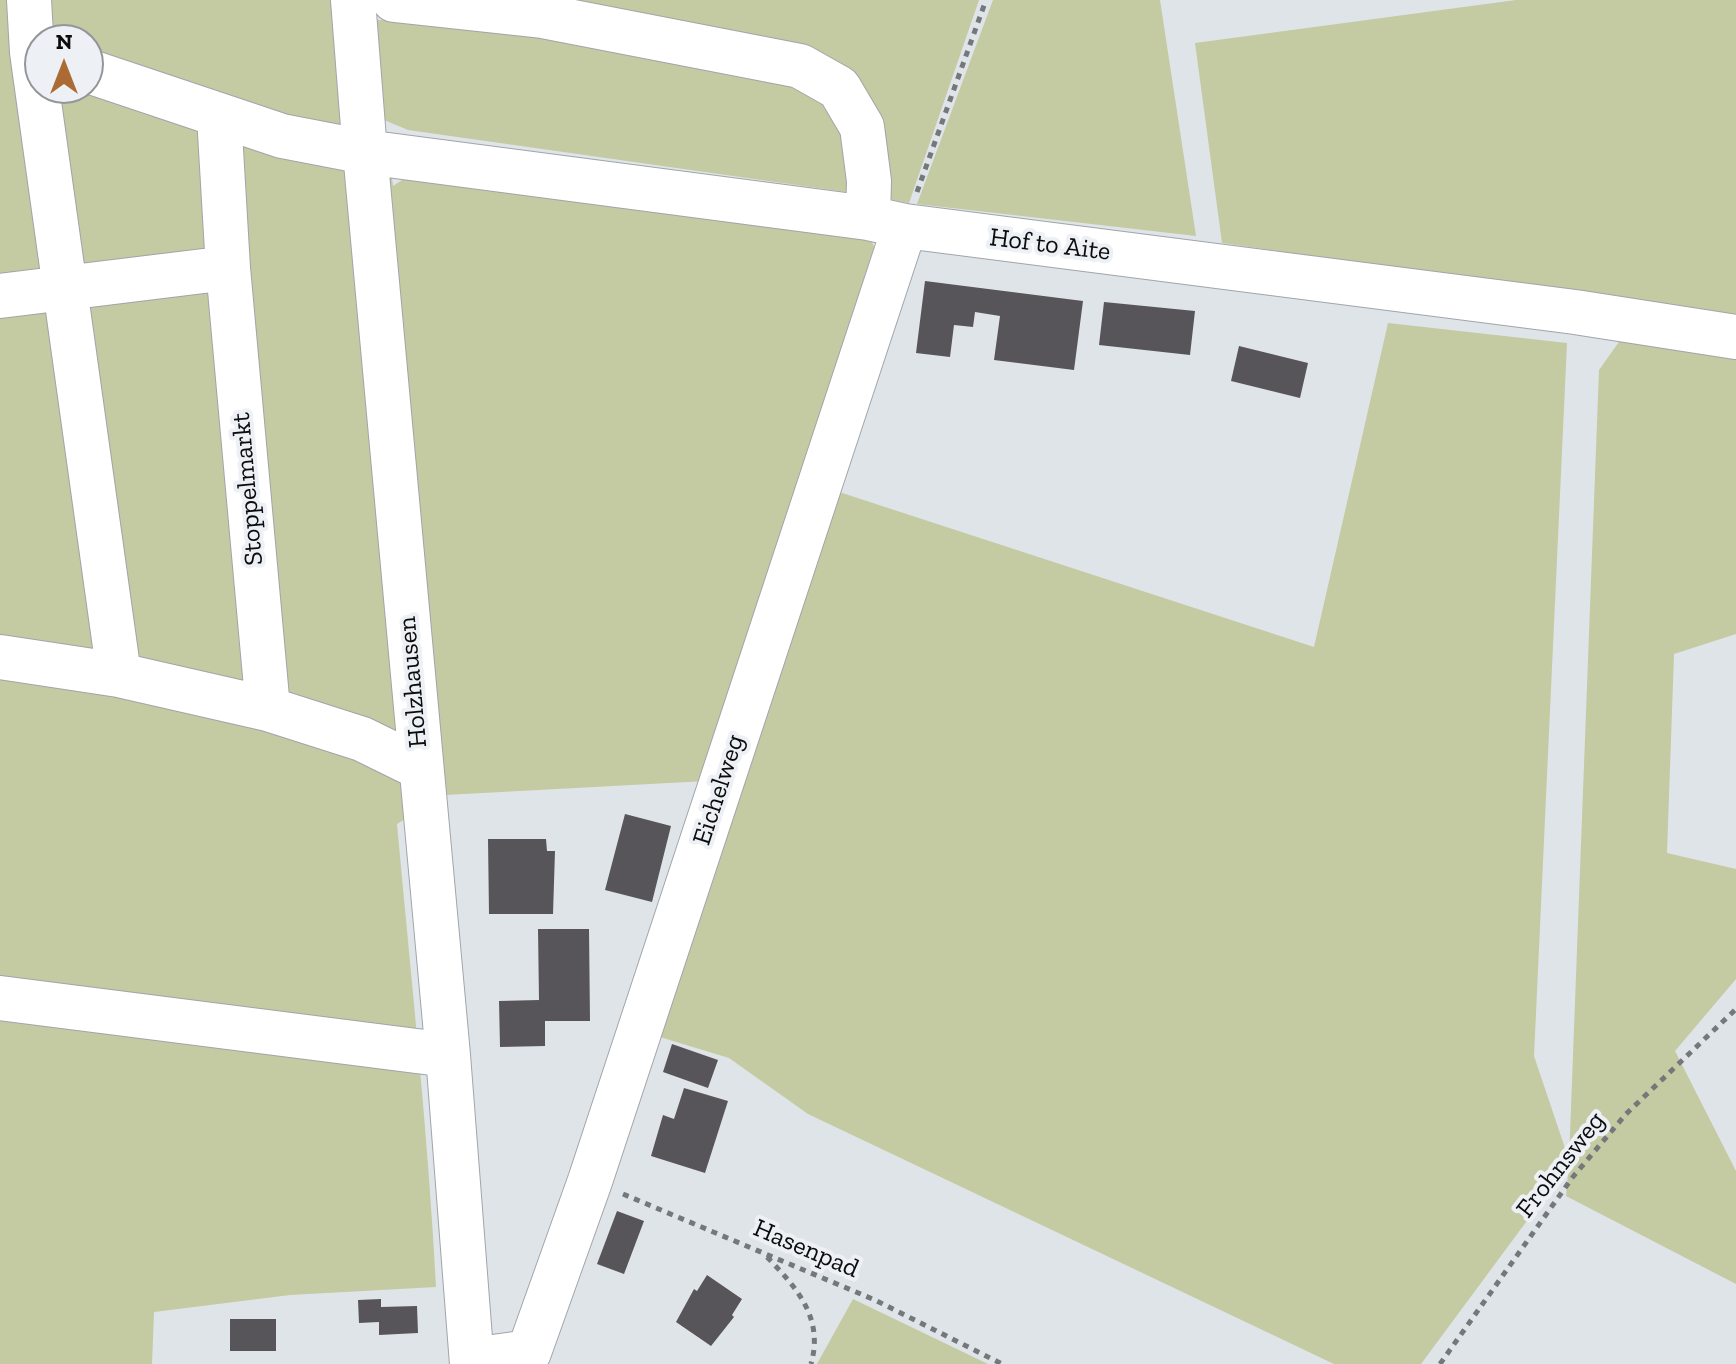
<!DOCTYPE html>
<style>
body{margin:0}
#map{position:relative;width:1736px;height:1364px;overflow:hidden;background:#dfe4e9;font-family:"Zilla Slab",serif}
canvas{display:block}
.north{position:absolute;left:24px;top:24px;width:80px;height:80px;box-sizing:border-box;background:#edf1f6;border:2px solid #929599;border-radius:50%;rotate:0deg;font-size:22px;font-weight:700;line-height:32px;text-align:center;color:#0a0c0d}
.north::after{content:'';display:block;margin:auto;width:28px;height:36px;background:#ac6a35;clip-path:polygon(50% 0,100% 100%,50% 72%,0 100%)}
</style>
<div id="map">
<canvas width="1736" height="1364"></canvas>
<div class="north">N</div>
</div>
<script>
const ctx = document.querySelector('canvas').getContext('2d');
ctx.lineJoin = 'round';
function paint(path, color) { ctx.fillStyle = color; ctx.fill(path, 'evenodd'); }
function strokePath(path, color, width, dash) { ctx.strokeStyle = color; ctx.lineWidth = width; ctx.lineCap = dash ? 'butt' : 'round'; ctx.setLineDash(dash || []); ctx.stroke(path); }
function drawText(font, color, halo, rows, align = 'center') {
  ctx.font = font + ' "Zilla Slab",serif'; ctx.lineWidth = 8; ctx.setLineDash([]); ctx.textBaseline = 'middle'; ctx.strokeStyle = halo; ctx.fillStyle = color; for (const [text, x, y, turn = 0] of rows) {
    ctx.save(); ctx.translate(x, y); ctx.rotate((+turn || 0) * Math.PI / 180); ctx.textAlign = isNaN(turn) ? turn : align; if (halo) ctx.strokeText(text, 0, 0); ctx.fillText(text, 0, 0); ctx.restore();
  }
}
paint(new Path2D(`
 M 0,0 L 371,0 L 373,20 L 434,21 L 591,41 L 766,75 L 818,93 L 857,162 L 846,192 L 408,130 L 384,120 L 393,186 L 405,178 L 871,239 L 877,255 L 706,781 L 445,795 L 397,824 C 411,978 428,1132 436,1287 L 290,1295 L 154,1312 L 152,1364 L 0,1364 ZM 40,40 L 88,40 L 88,88 L 40,88 Z
 M 518,0 L 979,0 L 909,203 L 888,199 L 854,86 Z
 M 993,0 L 1160,0 L 1196,236 L 917,204 Z
 M 1516,0 L 1736,0 L 1736,317 L 1222,243 L 1195,43 Z
 M 1388,323 L 1567,343 L 1534,1056 L 1569,1160 L 1599,370 L 1626,332 L 1736,352 L 1736,634 L 1674,654 L 1667,853 L 1736,869 L 1736,979 L 1675,1051 L 1736,1171 L 1736,1284 L 1566,1196 L 1569,1164 L 1421,1364 L 1334,1364 L 808,1114 L 729,1058 L 650,1034 L 833,490 L 1314,647 Z
 M 853,1299 L 988,1364 L 817,1364 Z`), '#c4caa2');
paint(new Path2D(`
 M 925,281 L 1083,301 L 1074,370 L 994,360 L 1000,316 L 975,312 L 973,327 L 954,325 L 950,357 L 916,353 Z
 M 1104,302 L 1195,311 L 1190,355 L 1099,345 Z
 M 1239,346 L 1308,363 L 1300,398 L 1231,381 Z
 M 625,814 L 671,826 L 652,902 L 605,890 Z
 M 488,839 L 546,839 L 547,851 L 555,851 L 553,914 L 489,914 Z
 M 538,929 L 589,929 L 590,1021 L 545,1021 L 545,1046 L 500,1047 L 499,1001 L 539,1000 Z
 M 672,1044 L 718,1060 L 708,1088 L 663,1072 Z
 M 684,1088 L 728,1101 L 705,1173 L 651,1156 L 663,1115 L 674,1119 Z
 M 617,1211 L 644,1221 L 624,1274 L 597,1264 Z
 M 707,1275 L 742,1299 L 732,1315 L 734,1317 L 711,1346 L 676,1322 L 694,1289 L 697,1291 Z
 M 381,1299 L 381,1307 L 417,1306 L 418,1333 L 379,1335 L 379,1322 L 359,1323 L 358,1300 Z
 M 230,1319 L 276,1319 L 276,1351 L 230,1351 Z`), '#57555a');
const minor = new Path2D(`
 M 29,0 L 32,52 L 119,675
 M 353,0 L 365,152 L 448,1055 L 472,1364
 M 394,0 L 542,16 L 800,66 L 839,88 L 862,127 L 869,181 L 868,218
 M 88,71 L 282,136 L 365,152 L 868,218 L 905,226 L 1575,312 L 1736,337
 M 219,116 L 228,268 L 268,709
 M 0,296 L 228,268
 M 0,657 L 119,675 L 268,709 L 362,739 L 421,768
 M 0,998 L 448,1055
 M 472,1360 L 529,1352 L 590,1181 L 905,226`);
strokePath(minor, '#a1a5aa', 46);
strokePath(new Path2D(`
 M 917,192 L 986,0
 M 623,1194 L 875,1300 L 1002,1364
 M 767,1257 C 797,1288 824,1318 811,1364
 M 1440,1364 L 1572,1178 L 1626,1114 L 1736,1009`), '#74787b', 5, [6, 6]);
strokePath(minor, '#fff', 44);
drawText('26px', '#0a0c0d', '#edf1f6', [
 ["Hof to Aite",1050,245,7],
 ["Stoppelmarkt",248,489,-95],
 ["Holzhausen",413,682,-95],
 ["Eichelweg",719,790,-72],
 ["Frohnsweg",1561,1165,-52],
 ["Hasenpad",806,1249,23]
]);
</script>
